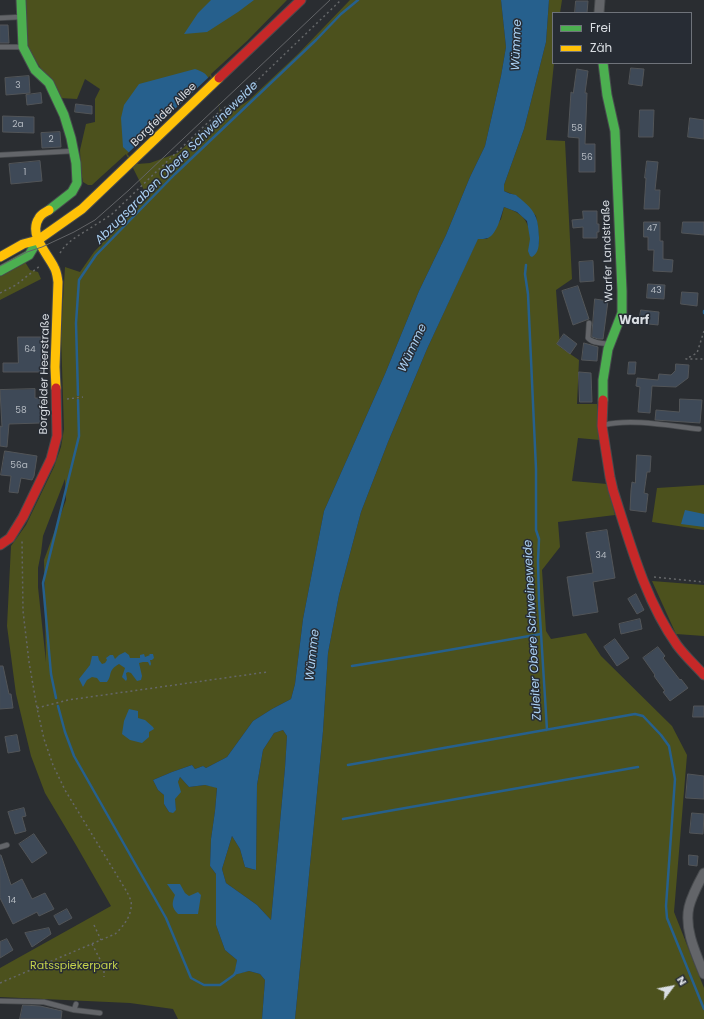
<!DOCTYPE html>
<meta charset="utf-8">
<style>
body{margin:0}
#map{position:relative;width:704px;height:1019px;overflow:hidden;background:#2a2d31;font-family:Poppins,sans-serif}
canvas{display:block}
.legend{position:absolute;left:552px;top:12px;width:140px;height:52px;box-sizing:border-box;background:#272c34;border:1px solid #6f737a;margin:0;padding:5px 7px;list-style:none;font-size:12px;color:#dadee3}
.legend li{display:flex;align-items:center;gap:8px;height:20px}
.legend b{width:20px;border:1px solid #6f737a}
.north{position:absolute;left:652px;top:967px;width:40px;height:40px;-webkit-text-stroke:3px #272c34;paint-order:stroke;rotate:58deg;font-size:11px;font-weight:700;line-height:16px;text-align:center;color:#dadee3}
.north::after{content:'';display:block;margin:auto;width:14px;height:18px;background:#dadee3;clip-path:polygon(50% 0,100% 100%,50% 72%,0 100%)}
</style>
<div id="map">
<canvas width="704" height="1019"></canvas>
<ul class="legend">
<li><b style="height:5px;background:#4caf50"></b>Frei</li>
<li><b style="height:5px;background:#ffc107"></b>Zäh</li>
</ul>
<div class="north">N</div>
</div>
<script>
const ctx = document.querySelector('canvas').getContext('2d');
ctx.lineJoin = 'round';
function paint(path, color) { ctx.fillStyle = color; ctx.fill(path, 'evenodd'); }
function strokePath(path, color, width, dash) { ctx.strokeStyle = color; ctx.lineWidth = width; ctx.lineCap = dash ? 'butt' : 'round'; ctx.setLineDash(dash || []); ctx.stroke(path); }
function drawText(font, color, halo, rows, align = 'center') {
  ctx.font = font + ' Poppins,sans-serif'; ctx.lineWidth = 3; ctx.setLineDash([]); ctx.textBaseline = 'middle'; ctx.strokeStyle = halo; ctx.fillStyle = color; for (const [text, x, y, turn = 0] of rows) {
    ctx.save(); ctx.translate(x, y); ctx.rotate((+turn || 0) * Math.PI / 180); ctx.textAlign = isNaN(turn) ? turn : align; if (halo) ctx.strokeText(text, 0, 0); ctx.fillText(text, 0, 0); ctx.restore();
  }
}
paint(new Path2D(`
 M 25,0 L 287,0 L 247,41 L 211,74 L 222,118 L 249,100 L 298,54 L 350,0 L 501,0 L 506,47 L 501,76 L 485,146 L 470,177 L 446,235 L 419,291 L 385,374 L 324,511 L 303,619 L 295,684 L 291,699 L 272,709 L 253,721 L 227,757 L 206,768 L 203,766 L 195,769 L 192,765 L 172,772 L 153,780 L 158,790 L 164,795 L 164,804 L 169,812 L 176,810 C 174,798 175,788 180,777 L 189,787 L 205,785 L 217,787 L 215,811 L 211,839 L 210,866 L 216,874 L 216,925 L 225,950 L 237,960 L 235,974 L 249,971 L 260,974 L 265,980 L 262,1019 L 178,1019 L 173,1009 L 130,1003 L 0,997 L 0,968 L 111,906 L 76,845 L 45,793 L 31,756 L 16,694 L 7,626 L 11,546 L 26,525 L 54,467 L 61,447 L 64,429 L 61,335 L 65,267 L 80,272 L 94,252 L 147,196 L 126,154 L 92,185 L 88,185 L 83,182 L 81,172 L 80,150 L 86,124 L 95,122 L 95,99 L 100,89 L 85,79 L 77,99 L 59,98 L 28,48 ZM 65,479 L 66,500 L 44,560 L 46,662 L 38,587 L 38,568 L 41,553 L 43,536 Z
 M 549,0 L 562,0 L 560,13 L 553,13 L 553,63 L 554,63 L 546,140 L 565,141 L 572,279 L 556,290 L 560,347 L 579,360 L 577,404 L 597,404 L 600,440 L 578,438 L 572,481 L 607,484 L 615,515 L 558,522 L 560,547 L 542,570 L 546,631 L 551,639 L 586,633 L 601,656 L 672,726 L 687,755 L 674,912 L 704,988 L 704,1019 L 295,1019 L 323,731 L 328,653 L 339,595 L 361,512 L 388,442 L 427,349 L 478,238 L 487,239 L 501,219 L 504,207 C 508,209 513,210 516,212 C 529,219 531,233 530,246 L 539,244 L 538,229 L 536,216 L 517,196 L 504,191 L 504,185 L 524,129 L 546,42 Z
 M 25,262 L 30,270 L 38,272 L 41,279 L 0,300 L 0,275 Z
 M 704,485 L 704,530 L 652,522 L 657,488 Z
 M 652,581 L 704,585 L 704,636 L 676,634 Z
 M 283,730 L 287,736 L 285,768 L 271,920 L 257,905 L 226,883 L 222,869 L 232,836 L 240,849 L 245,867 L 256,870 L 257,785 L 263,750 L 274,733 Z`), '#4c511d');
paint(new Path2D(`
 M 211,0 L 254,0 L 238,12 L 207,32 L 184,34 L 198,13 Z
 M 501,0 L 549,0 L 546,42 L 524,129 L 504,185 L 504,191 C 507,193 512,194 516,195 C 518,197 521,199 523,201 C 537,213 538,220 539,237 C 539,245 539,253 532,257 L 530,256 L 528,251 L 530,239 L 527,221 L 517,212 L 504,207 C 501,216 497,234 488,238 C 485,239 481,239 478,239 L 427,349 L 388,442 L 361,512 L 339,595 L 328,653 L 323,731 L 295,1019 L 262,1019 L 265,980 L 260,974 L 249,971 L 234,975 L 237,960 L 225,950 L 216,925 L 216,874 L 210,866 L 211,839 L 215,811 L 217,788 L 205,785 L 189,787 L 180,777 L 178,782 L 181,792 L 175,799 L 176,810 L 173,813 L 169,812 L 164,804 L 164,795 L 158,790 L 153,780 L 172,772 L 192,765 L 195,769 L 203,766 L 206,768 L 227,757 L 253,721 L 272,709 L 291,699 L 295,684 L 303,619 L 324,511 L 385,374 L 419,291 L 446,235 L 470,177 L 485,146 L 501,76 L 506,47 ZM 283,730 L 287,736 L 285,768 L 271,920 L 257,905 L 226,883 L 222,869 L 232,836 L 240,849 L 245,867 L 256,870 L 257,785 L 263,750 L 274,733 Z
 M 195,69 C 198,70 201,71 204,73 C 214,80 217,106 218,117 L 177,151 L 139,162 L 123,147 L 121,118 L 124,105 L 139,84 Z
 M 685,510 L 704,514 L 704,527 L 681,524 Z
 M 125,652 L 129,655 L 130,658 L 140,658 L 140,655 L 144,654 L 145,657 L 150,655 L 149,654 L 153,654 L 154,658 L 152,660 L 150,660 L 151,664 L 150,666 L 148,662 L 143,662 L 139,663 L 142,676 L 141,680 L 137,681 L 131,673 L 128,672 L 126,673 L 127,679 L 126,681 L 122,677 L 125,668 L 119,664 C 107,671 113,674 107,682 L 100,682 L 97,678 L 92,677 L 87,680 L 83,687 L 79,679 L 90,665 L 92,656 L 98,656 L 99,660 L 102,664 L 105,663 L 107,660 L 106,658 L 110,655 L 113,655 L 115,659 L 119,655 Z
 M 129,709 L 138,711 L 138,718 L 145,720 L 153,727 L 154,729 L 149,732 L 149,737 L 142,743 L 130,740 L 122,734 L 124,721 Z
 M 167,884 L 180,884 L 185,893 L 189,896 L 198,892 L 201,895 L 198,914 L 178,914 C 171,907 172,903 175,895 Z`), '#26608d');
paint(new Path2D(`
 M 210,76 L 217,94 L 220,114 L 178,153 L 150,163 L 137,164 L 127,154 Z`), '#2a2d31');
strokePath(new Path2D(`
 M 526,265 L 525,274 L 528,294 L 536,469 L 536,530 L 539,539 L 538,561 L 539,601 L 547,730
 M 704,313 L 704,311
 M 78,395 L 76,323 L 79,280 L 96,255 L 175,174 L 316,40 L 341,14 L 358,0
 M 352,666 L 426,654 L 541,634
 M 56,698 L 51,674 L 43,583 L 79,436 L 78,400
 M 58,706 L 65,732 L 74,756 L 166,918 L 191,978 L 204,985 L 220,985 L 234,975 L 236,972
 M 348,765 L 635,714 L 643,716 L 661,735 L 669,746 L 675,779 L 666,906 L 667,918 L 704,1009
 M 343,819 L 638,767`), '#26608d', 2.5);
const building = new Path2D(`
 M 576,1 L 588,1 L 587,13 L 575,13 Z
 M 0,25 L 8,25 L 9,43 L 0,43 Z
 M 631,68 L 644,69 L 642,86 L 629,84 Z
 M 577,69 L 588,71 L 585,93 L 587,93 L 585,144 L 595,144 L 595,172 L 579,172 L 579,138 L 568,137 L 571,92 L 573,93 Z
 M 29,76 L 30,93 L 6,95 L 5,78 Z
 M 41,93 L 42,103 L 27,105 L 26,95 Z
 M 76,104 L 92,106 L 92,114 L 75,112 Z
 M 640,110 L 654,110 L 653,137 L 639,137 Z
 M 3,116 L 34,117 L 34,133 L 3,132 Z
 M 690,118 L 704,120 L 704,139 L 688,137 Z
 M 60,132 L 61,147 L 42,148 L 41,133 Z
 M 40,161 L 42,181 L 11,184 L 9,164 Z
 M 647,161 L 658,162 L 655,190 L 660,190 L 659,209 L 644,209 L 646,178 L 645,178 Z
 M 583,211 L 597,211 L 597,224 L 599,224 L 599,232 L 597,232 L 597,238 L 583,238 L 583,227 L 573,228 L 572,220 L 583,219 Z
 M 644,222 L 660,222 L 660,241 L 663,241 L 663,259 L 673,260 L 672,272 L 653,271 L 654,250 L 648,250 L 648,237 L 644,237 Z
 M 683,222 L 704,222 L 704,235 L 682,233 Z
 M 593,261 L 594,281 L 580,282 L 579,262 Z
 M 648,284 L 665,285 L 664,299 L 647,298 Z
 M 578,286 L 589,319 L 573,325 L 562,291 Z
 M 682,292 L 698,293 L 697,306 L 681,304 Z
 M 595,299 L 608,301 L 603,339 L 598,339 L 592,337 Z
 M 641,310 L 659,312 L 658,325 L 639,323 Z
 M 564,334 L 577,344 L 570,354 L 557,344 Z
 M 18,337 L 41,337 L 42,372 L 3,372 L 3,363 L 18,363 Z
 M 584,343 L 598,347 L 597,361 L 582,360 Z
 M 629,362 L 636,362 L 635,374 L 628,374 Z
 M 676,364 L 689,365 L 688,378 L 676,387 L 652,386 L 650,413 L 638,412 L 640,387 L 636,386 L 637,378 L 658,380 L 659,374 L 671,375 L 675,371 Z
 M 579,372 L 591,373 L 592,402 L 580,402 Z
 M 35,389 L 35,398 L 40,398 L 41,423 L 9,424 L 7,447 L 0,446 L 0,426 L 2,427 L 0,390 Z
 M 680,399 L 702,400 L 700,423 L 655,420 L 656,410 L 679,412 Z
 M 5,451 L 37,456 L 34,476 L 32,480 L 21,478 L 18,493 L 9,492 L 11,476 L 1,475 Z
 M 637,455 L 651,456 L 650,472 L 647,472 L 644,493 L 648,494 L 646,512 L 630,510 L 631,490 L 632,482 L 635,483 Z
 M 607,530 L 615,578 L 593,582 L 598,612 L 573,616 L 567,577 L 593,573 L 586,533 Z
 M 636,594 L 644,610 L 637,614 L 628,599 Z
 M 640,619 L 642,629 L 621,634 L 619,624 Z
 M 615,639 L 629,658 L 617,666 L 604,647 Z
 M 658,647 L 665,656 L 663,658 L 680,680 L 681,679 L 688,688 L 670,701 L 663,692 L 665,691 L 654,676 L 655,675 L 643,658 Z
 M 0,666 L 3,666 L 9,694 L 11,694 L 13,708 L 0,709 Z
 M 694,706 L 704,706 L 704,717 L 693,717 Z
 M 17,735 L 20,751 L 8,753 L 5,737 Z
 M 688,774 L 704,776 L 704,799 L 686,798 Z
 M 24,808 L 26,816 L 22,817 L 26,831 L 15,834 L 8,812 Z
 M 692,813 L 704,814 L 703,834 L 690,833 Z
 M 34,834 L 47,853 L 32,863 L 19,844 Z
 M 0,855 L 1,855 L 11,885 L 22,879 L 32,899 L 45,893 L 54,909 L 39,916 L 37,912 L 13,924 L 0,898 Z
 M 689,855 L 698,856 L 697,866 L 689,865 Z
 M 67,909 L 72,918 L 59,925 L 54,916 Z
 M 49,928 L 51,934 L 32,947 L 25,933 Z
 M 7,939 L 13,950 L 0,958 L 0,942 Z
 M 23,1005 L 40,1006 L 62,1011 L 61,1019 L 20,1019 Z`);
paint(building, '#3e4957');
strokePath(building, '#525558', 1);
const lane = new Path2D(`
 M 0,18 L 20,17
 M 0,47 L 22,47
 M 0,155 L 73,151
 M 589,323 L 588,338 C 592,343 601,343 608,344
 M 604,425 C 631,418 671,426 699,429
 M 0,847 L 7,845
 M 0,1001 L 44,1002 L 74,1010 L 100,1013
 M 74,1010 L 76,1004`);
const street = new Path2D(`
 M 599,13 L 600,0
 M 704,873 C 698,884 692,895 689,907 C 684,929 696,954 704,974`);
const fast = new Path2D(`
 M 21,0 L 23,47 L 35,70 L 49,83 L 64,115 L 71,138 L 76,163 L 77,183 L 72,192 L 49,210
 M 0,271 L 29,255 L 38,240
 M 603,400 L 603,380 L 608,349 L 622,313 L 622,291 L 615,131 L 607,95 L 603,63`);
const slow = new Path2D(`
 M 49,210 C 46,212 41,214 39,218 C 28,234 47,253 54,267 C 57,272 57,276 58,282 L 55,367 L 56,388
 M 0,257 L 23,244 L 38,240 L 82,209 L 219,78`);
const jam = new Path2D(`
 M 219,78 L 301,0
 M 603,400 L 602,426 L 610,477 L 613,490 C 630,543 645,600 677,645 C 685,656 695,665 704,675
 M 0,545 L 10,538 L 23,517 L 51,459 L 57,436 L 56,388`);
strokePath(lane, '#474a4d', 6);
strokePath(street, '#474a4d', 11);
strokePath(fast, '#474a4d', 11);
strokePath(slow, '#474a4d', 11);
strokePath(jam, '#474a4d', 11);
strokePath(new Path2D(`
 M 60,253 L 65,246 L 73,239 L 111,215 L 221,110 L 239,98 L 341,0
 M 0,293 L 16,285 L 41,265
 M 704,331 L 697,353 L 686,359 L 704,359 L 704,360
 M 67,399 L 83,397
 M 654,577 L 704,582
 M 37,708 L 68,700 L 267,672
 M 94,925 L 101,940
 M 92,944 L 104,967 L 104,977
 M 0,983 L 115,934 C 124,926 133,914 131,901 C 130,898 128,894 127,892 L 65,790 L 53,765 L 44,739 L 37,708 L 29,662 L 23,611 L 22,539`), '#656769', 1.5, [2, 3]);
strokePath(lane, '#636569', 4.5);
strokePath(street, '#636569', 9);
strokePath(fast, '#4caf50', 9);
strokePath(slow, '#ffc107', 9);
strokePath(jam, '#c62828', 9);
strokePath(new Path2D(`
 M 0,266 L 27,252 L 42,247 L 74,232 L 95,220 L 129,190 L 330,0`), '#636568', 1);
drawText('9px', '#b3b9c0', null, [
 ["3",18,86],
 ["2a",18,125],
 ["58",577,129],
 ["2",51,140],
 ["56",587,158],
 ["1",25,173],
 ["47",652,229],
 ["43",656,291],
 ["64",30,350],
 ["58",21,411],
 ["56a",19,466],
 ["34",601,556],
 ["14",12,901]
]);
drawText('11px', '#dadee3', '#272c34', [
 ["Borgfelder Allee",164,115,-44],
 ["Warfer Landstraße",608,251,-92],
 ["Borgfelder Heerstraße",45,374,-89]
]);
drawText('11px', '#c4d24b', '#272c34', [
 ["Ratsspiekerpark",74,966]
]);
drawText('italic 12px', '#aad0f2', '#272c34', [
 ["Wümme",517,45,-88],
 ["Abzugsgraben Obere Schweineweide",177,163,-45],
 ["Wümme",413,348,-65],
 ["Zuleiter Obere Schweineweide",533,630,-93],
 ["Wümme",313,655,-84]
]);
drawText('bold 12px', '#dadee3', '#272c34', [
 ["Warf",634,321]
]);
</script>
